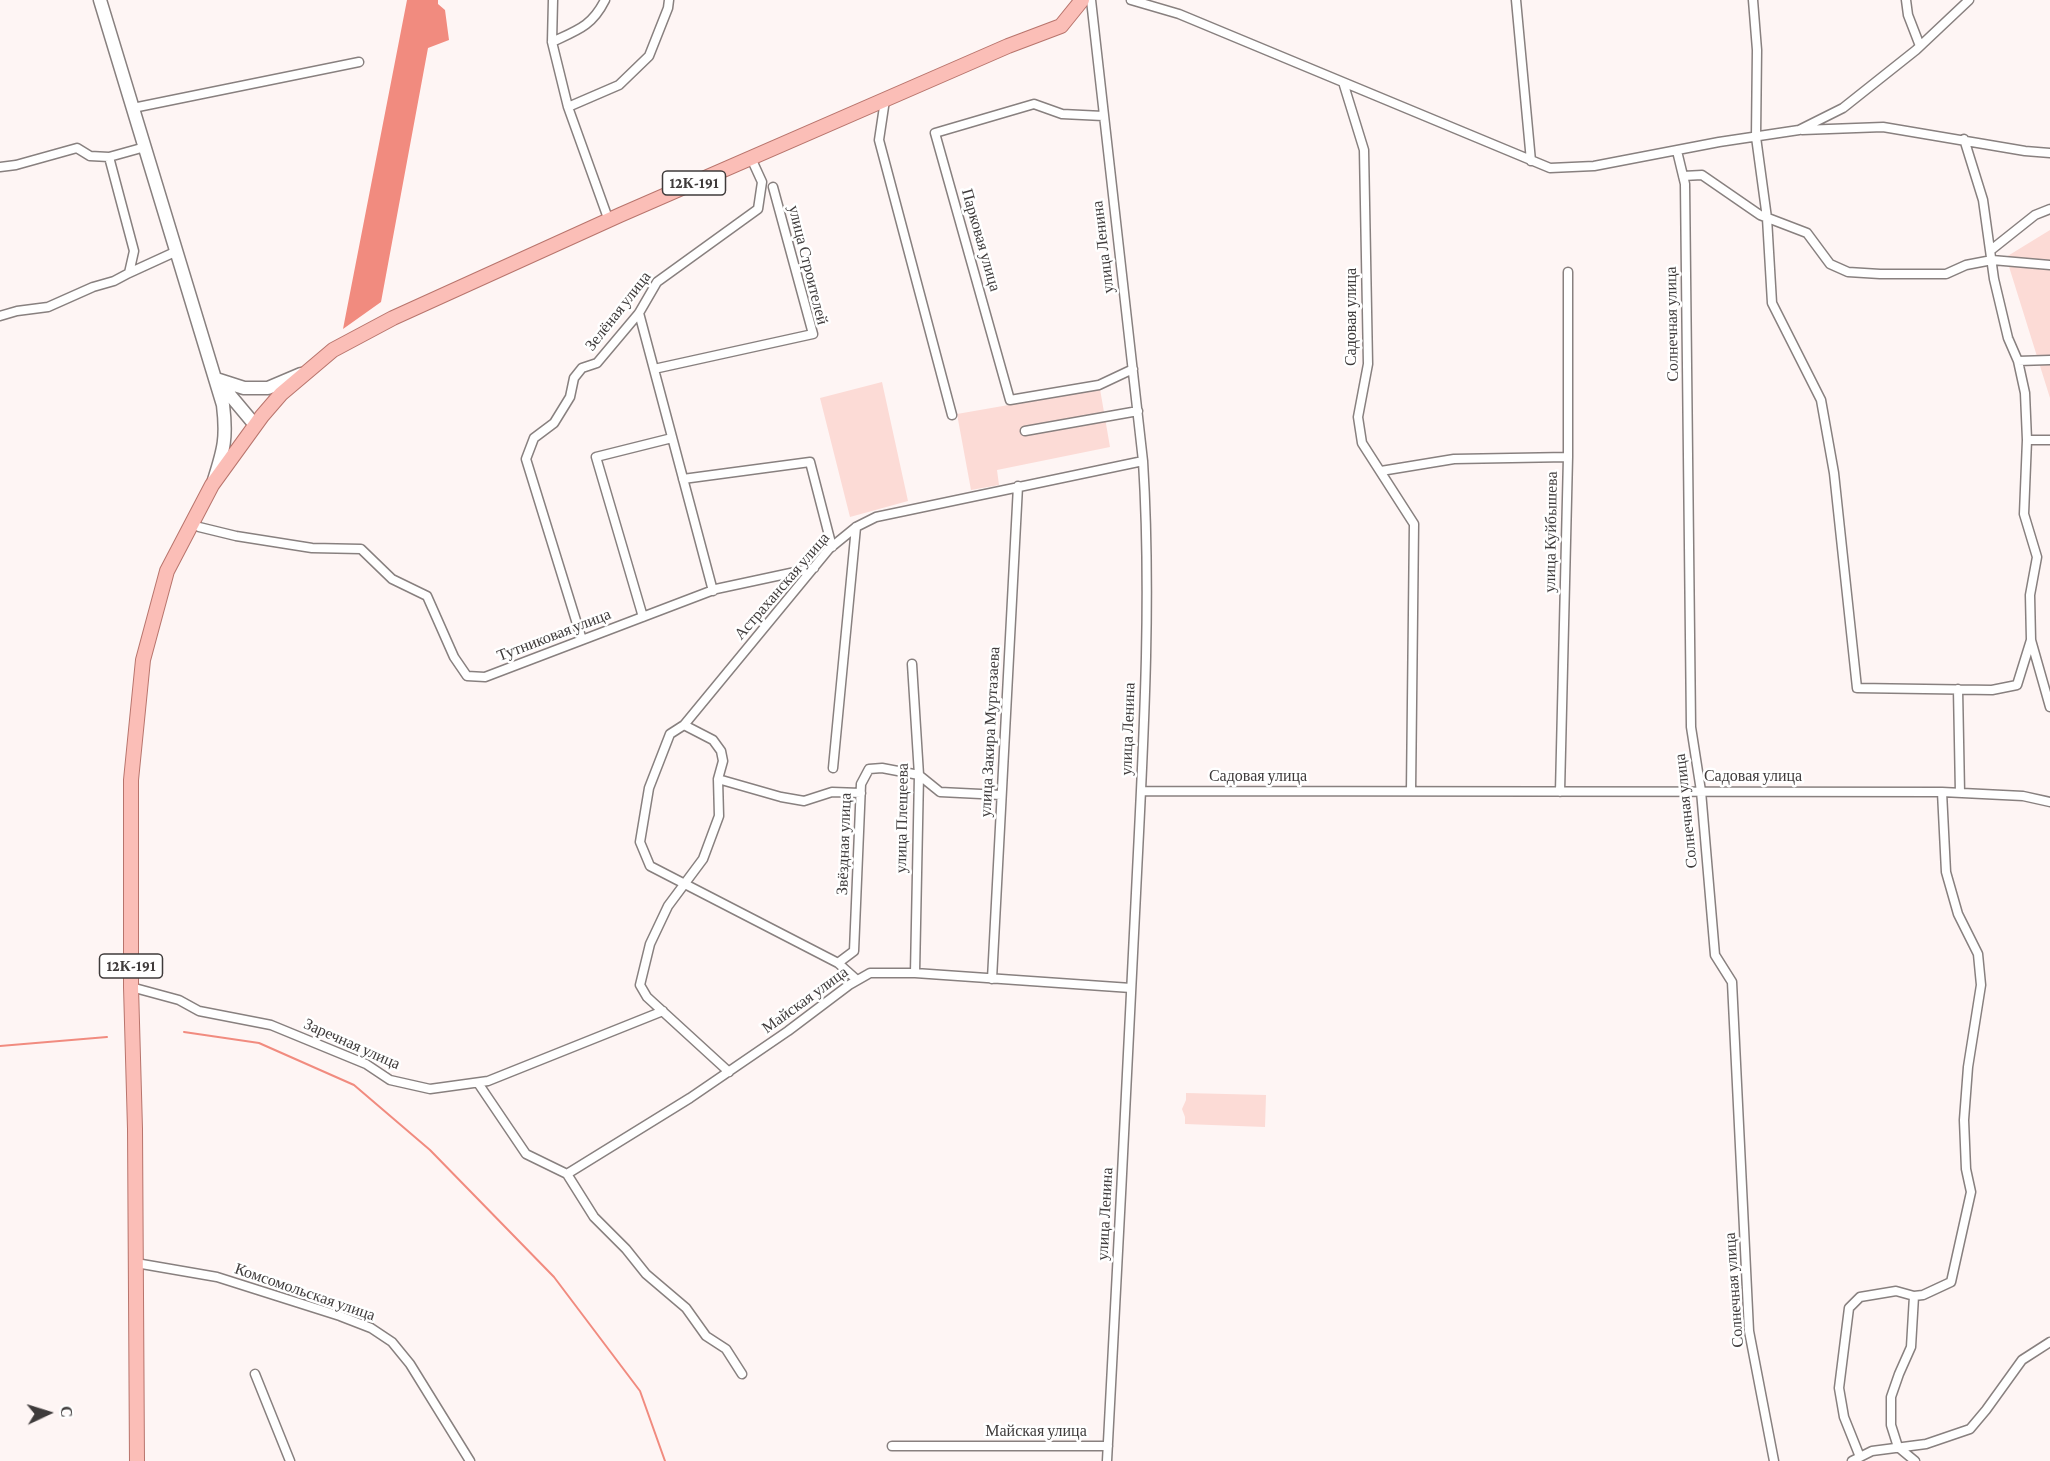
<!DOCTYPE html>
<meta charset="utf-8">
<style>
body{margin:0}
#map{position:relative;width:2050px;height:1461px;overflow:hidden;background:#fef5f4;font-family:"Crimson Pro",serif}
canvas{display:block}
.north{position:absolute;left:18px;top:1383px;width:60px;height:60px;-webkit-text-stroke:4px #fff;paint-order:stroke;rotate:86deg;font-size:16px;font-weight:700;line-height:24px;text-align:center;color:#3f3b3b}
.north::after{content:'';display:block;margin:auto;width:21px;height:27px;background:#3f3b3b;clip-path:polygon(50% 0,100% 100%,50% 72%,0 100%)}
</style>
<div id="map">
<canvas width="2050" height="1461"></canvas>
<div class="north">С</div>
</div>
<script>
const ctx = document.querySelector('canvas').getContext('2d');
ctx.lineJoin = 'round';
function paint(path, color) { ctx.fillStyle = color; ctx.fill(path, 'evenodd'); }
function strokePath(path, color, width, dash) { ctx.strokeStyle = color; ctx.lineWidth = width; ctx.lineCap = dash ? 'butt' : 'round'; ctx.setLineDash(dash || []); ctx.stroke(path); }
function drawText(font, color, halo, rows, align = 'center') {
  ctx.font = font + ' "Crimson Pro",serif'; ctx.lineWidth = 5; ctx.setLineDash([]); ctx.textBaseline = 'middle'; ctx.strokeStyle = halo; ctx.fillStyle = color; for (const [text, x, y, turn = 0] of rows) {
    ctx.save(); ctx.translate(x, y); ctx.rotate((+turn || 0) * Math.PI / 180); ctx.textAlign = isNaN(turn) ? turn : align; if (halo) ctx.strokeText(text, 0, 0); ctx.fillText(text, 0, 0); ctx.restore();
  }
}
paint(new Path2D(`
 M 2050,230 L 2050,398 L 2006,257 Z
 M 882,382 L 908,501 L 850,517 L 820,398 Z
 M 1100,389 L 1110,447 L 997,470 L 999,485 L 971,490 L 957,414 Z
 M 1186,1093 L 1266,1095 L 1265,1127 L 1185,1124 L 1185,1117 L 1182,1109 L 1186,1100 Z`), '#fcdbd6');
paint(new Path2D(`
 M 407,0 L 438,0 L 438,4 L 445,10 L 449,40 L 428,48 L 381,302 L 343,329 Z`), '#f18b7f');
strokePath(new Path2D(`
 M 184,1032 L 259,1043 L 354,1085 L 430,1150 L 554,1277 L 640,1391 L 665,1461
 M 0,1046 L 107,1037`), '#f18b7f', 2);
const street = new Path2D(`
 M 553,0 L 552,42 L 568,107 L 609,221
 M 1091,0 L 1143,461 C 1152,605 1143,749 1136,893 C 1127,1082 1117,1272 1107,1461
 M 1131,0 L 1179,14 L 1550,168 L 1594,166 L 1719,142 L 1799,130 L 1843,108 L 1916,50 L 1969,0
 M 1516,0 L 1531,161
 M 1753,0 L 1757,50 L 1756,137 L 1767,218 L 1772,303 L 1821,400 L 1834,473 L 1857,688 L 1992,690 L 2017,685 L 2031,640
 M 1906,0 L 1908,15 L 1920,46
 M 552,42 C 578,30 592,26 605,0
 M 1343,82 L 1364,150 L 1368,364 L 1358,417 L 1362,443 L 1414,524 L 1411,791
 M 885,100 L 879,140 L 952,415
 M 568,107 L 619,85 L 649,56 L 668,8 L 669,0
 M 133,108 L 359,62
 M 1103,116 L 1062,114 L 1034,104 L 935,133 L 1010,400 L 1099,385 L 1133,369
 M 1802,130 L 1883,127 L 2025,151 L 2050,153
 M 1964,139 L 1983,200 L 1994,279 L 2008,338 L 2018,361 L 2025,393 L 2027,440 L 2024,514 L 2037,557 L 2030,595 L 2031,640 L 2050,707
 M 1677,151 L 1685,184 L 1691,727 L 1701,791 L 1715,955 L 1732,982 L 1749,1331 L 1774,1461
 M 0,167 L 16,165 L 77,148 L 90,156 L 109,157 L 145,147
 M 1683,176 L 1702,175 L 1760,215 L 1807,233 L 1830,264 L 1848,272 L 1880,274 L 1946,274 L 1966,265 L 1992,260 L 2050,265
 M 1991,250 L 2035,215 L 2050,209
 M 129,273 L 177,251
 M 639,313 L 713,591
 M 0,316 L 17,311 L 48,307 L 93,287 L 114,281 L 129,273 L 134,251 L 109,157
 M 2018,361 L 2050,360
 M 654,369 L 813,334 L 773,187
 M 1025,431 L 1138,411
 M 2027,440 L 2050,440
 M 1381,471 L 1454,459 L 1568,457
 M 683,479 L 810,462 L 832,547
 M 192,523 L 199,527 L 236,536 L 312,548 L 361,549 L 392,579 L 427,596 L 454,657 L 467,676 L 485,677 L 716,589 L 814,568
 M 643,617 L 596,457 L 672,438
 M 582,640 L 526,459 L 534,438 L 554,423 L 570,397 L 574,378 L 582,368 L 597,363 L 639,313 L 657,282 L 758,209 L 762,182 L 751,158
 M 912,664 L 919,775 L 915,973
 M 1958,689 L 1960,793
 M 684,725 L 713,740 L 721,751 L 723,761 L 718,779 L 719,816 L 703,859 L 668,906 L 650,944 L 640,985 L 647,997 L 729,1072
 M 833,768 L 856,527
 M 718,779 L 781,797 L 804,801 L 832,792 L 861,793
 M 1141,791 L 1942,792 L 2023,796 L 2050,802
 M 1560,792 L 1568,457 L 1568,272
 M 838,963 L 854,951 L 861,784 L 869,769 L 882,768 L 919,775 L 940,792 L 1001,795
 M 992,979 L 1018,486
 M 857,980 L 838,963 L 650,866 L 640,842 L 649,788 L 670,734 L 684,725 L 829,549 L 856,527 L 876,517 L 1143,461
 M 131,987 L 179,1000 L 199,1011 L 271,1025 L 366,1064 L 390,1080 L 430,1089 L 488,1081 L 663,1011
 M 478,1083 L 526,1154 L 567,1174 L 594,1217 L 626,1249 L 646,1274 L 686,1308 L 706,1336 L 726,1349 L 742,1374
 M 567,1174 L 690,1098 L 788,1031 L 849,985 L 870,973 L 915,973 L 1131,988
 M 136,1263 L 217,1277 L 340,1316 L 371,1328 L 392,1342 L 410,1364 L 470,1461
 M 1914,1296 L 1923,1295 L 1951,1282 L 1971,1192 L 1966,1169 L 1964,1120 L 1968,1067 L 1981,985 L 1978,954 L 1958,914 L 1946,872 L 1942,792
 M 255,1374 L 290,1461
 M 892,1446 L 1108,1446
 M 1860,1457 L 1844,1417 L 1839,1388 L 1849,1308 L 1860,1297 L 1896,1291 L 1914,1296 L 1911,1347 L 1899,1374 L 1891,1397 L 1891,1425 L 1898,1447 L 1915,1461
 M 1852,1461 L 1872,1451 L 1926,1444 L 1970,1429 L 1986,1410 L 2022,1360 L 2050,1342`);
const secondary = new Path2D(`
 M 100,0 L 223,405 C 227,437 224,449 214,480
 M 216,379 L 244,388 L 268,388 L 301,374
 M 219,382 L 255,425`);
const primary = new Path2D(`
 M 137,1461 L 135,1129 L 131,987 L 131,780 L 143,660 L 167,571 L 212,485 L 262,416 L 281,394 L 333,350 L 393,318 L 620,215 L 1008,46 L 1061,26 L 1082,0`);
strokePath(street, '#88807f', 11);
strokePath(secondary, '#88807f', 15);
strokePath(primary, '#b8746c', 16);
strokePath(street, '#fff', 8);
strokePath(secondary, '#fff', 12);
strokePath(primary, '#fbbeb7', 14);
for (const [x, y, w] of [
 [694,183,63],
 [131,966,63]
]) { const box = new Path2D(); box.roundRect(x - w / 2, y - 12, w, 24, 4.5); ctx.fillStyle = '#fff'; ctx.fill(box); strokePath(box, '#3f3b3b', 1.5); }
drawText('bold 15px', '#3f3b3b', null, [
 ["12К-191",694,183],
 ["12К-191",131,966]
]);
drawText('16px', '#3f3b3b', '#fff', [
 ["Парковая улица",981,240,74],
 ["улица Ленина",1103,247,-97],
 ["улица Строителей",808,265,76],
 ["Зелёная улица",618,311,-52],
 ["Садовая улица",1351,317,-90],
 ["Солнечная улица",1672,324,-91],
 ["улица Куйбышева",1551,532,-89],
 ["Астраханская улица",782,586,-49],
 ["Тутниковая улица",554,635,-21],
 ["улица Ленина",1128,729,-88],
 ["улица Закира Муртазаева",990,732,-87],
 ["Садовая улица",1258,776],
 ["Садовая улица",1753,776],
 ["Солнечная улица",1686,811,-96],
 ["улица Плещеева",902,818,-89],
 ["Звёздная улица",844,844,-88],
 ["Майская улица",805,1000,-36],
 ["Заречная улица",352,1044,24],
 ["улица Ленина",1105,1214,-87],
 ["Солнечная улица",1734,1290,-94],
 ["Комсомольская улица",305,1292,19],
 ["Майская улица",1036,1431]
]);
</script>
